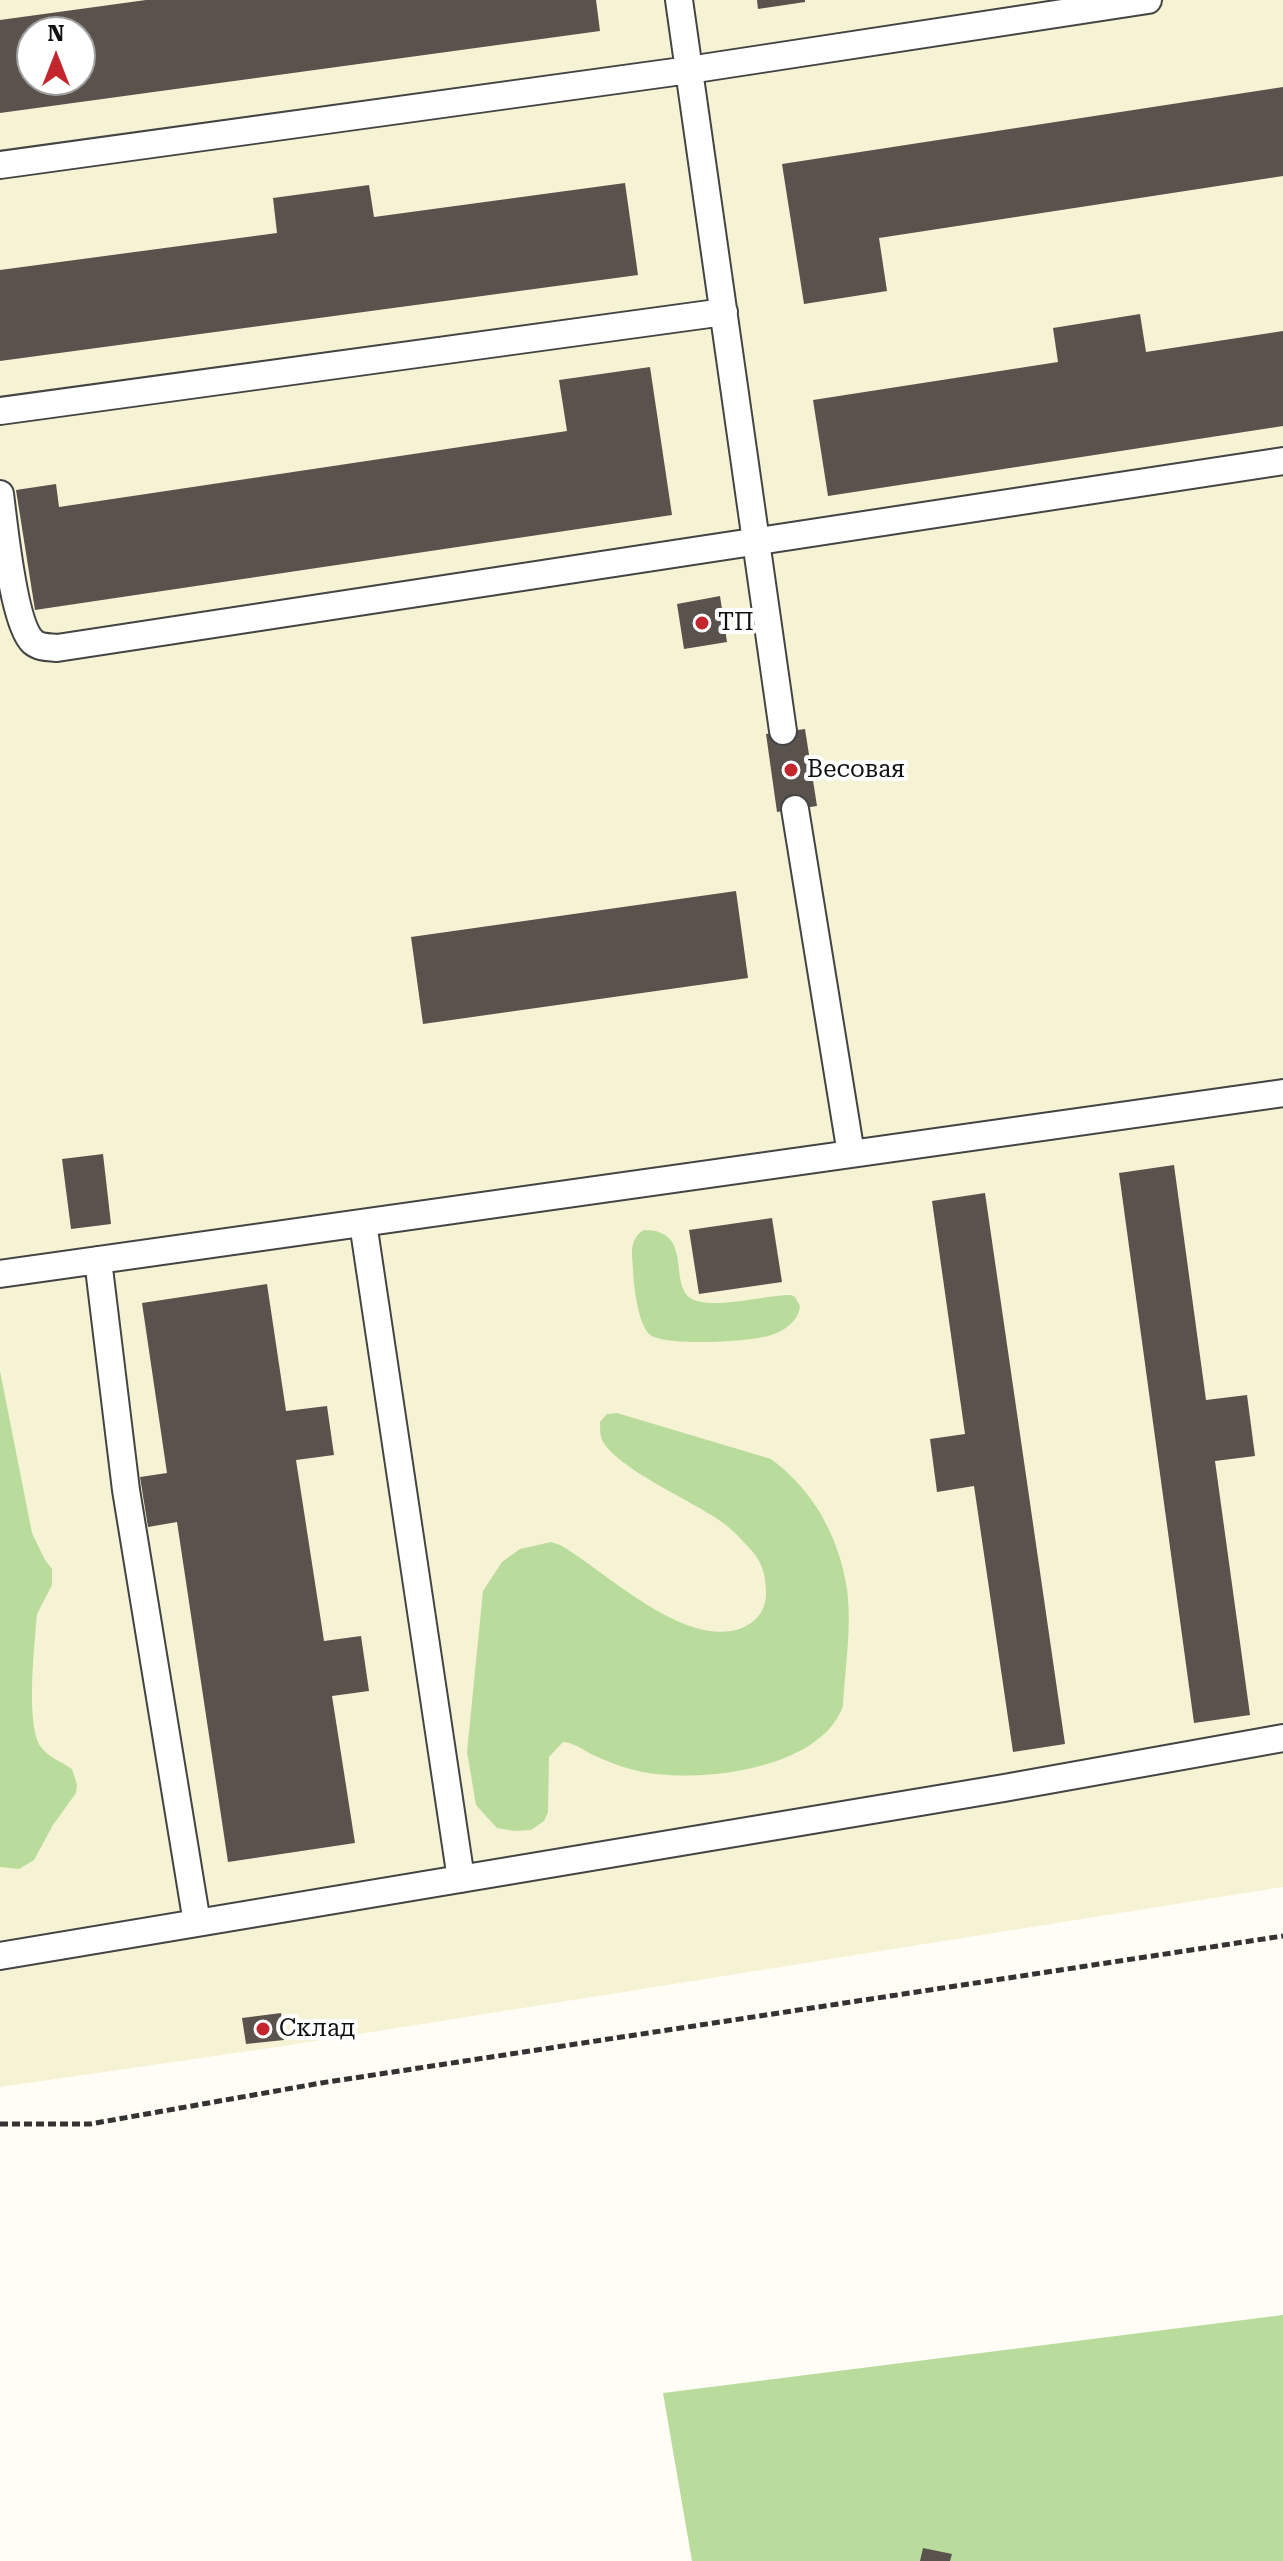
<!DOCTYPE html>
<meta charset="utf-8">
<style>
body{margin:0}
#map{position:relative;width:1283px;height:2561px;overflow:hidden;background:#fffdf5;font-family:"Roboto Serif",serif}
canvas{display:block}
.north{position:absolute;left:16px;top:16px;width:80px;height:80px;box-sizing:border-box;background:#fff;border:2px solid #a0a0a0;border-radius:50%;rotate:0deg;font-size:22px;font-weight:700;line-height:32px;text-align:center;color:#111}
.north::after{content:'';display:block;margin:auto;width:28px;height:36px;background:#c4262e;clip-path:polygon(50% 0,100% 100%,50% 72%,0 100%)}
</style>
<div id="map">
<canvas width="1283" height="2561"></canvas>
<div class="north">N</div>
</div>
<script>
const ctx = document.querySelector('canvas').getContext('2d');
ctx.lineJoin = 'round';
function paint(path, color) { ctx.fillStyle = color; ctx.fill(path, 'evenodd'); }
function strokePath(path, color, width, dash) { ctx.strokeStyle = color; ctx.lineWidth = width; ctx.lineCap = dash ? 'butt' : 'round'; ctx.setLineDash(dash || []); ctx.stroke(path); }
function drawText(font, color, halo, rows, align = 'center') {
  ctx.font = font + ' "Roboto Serif",serif'; ctx.lineWidth = 8; ctx.setLineDash([]); ctx.textBaseline = 'middle'; ctx.strokeStyle = halo; ctx.fillStyle = color; for (const [text, x, y, turn = 0] of rows) {
    ctx.save(); ctx.translate(x, y); ctx.rotate((+turn || 0) * Math.PI / 180); ctx.textAlign = isNaN(turn) ? turn : align; if (halo) ctx.strokeText(text, 0, 0); ctx.fillText(text, 0, 0); ctx.restore();
  }
}
paint(new Path2D(`
 M 0,0 L 1283,0 L 1283,1887 L 284,2046 L 0,2087 ZM 32,32 L 80,32 L 80,80 L 32,80 Z`), '#f6f3d4');
paint(new Path2D(`
 M 644,1230 C 695,1230 667,1285 692,1299 C 713,1310 766,1295 791,1295 L 795,1297 L 800,1306 C 799,1320 785,1331 771,1335 C 752,1342 663,1347 649,1334 C 638,1323 633,1283 633,1268 C 632,1253 629,1239 644,1230 Z
 M 0,1371 L 32,1533 L 45,1560 L 52,1569 L 52,1585 L 37,1614 L 36,1625 C 34,1652 26,1726 41,1747 C 48,1757 62,1762 72,1769 L 77,1785 L 76,1793 L 53,1825 L 34,1860 L 19,1869 L 0,1867 Z
 M 617,1413 L 771,1459 C 813,1490 839,1536 847,1589 C 852,1626 845,1669 843,1706 C 820,1771 695,1784 638,1771 C 621,1767 606,1761 591,1754 C 582,1749 574,1743 563,1742 L 549,1757 L 548,1812 L 544,1821 L 531,1830 L 514,1831 L 497,1828 L 476,1805 L 467,1752 L 483,1591 L 502,1562 L 520,1549 L 551,1542 L 560,1545 C 606,1571 685,1650 742,1628 C 756,1622 765,1611 766,1596 C 766,1579 764,1565 752,1551 C 743,1541 733,1530 722,1522 C 693,1501 617,1469 602,1440 C 600,1435 600,1428 600,1422 L 607,1414 Z
 M 1283,2315 L 1283,2561 L 692,2561 L 663,2393 Z`), '#b9dc9c');
paint(new Path2D(`
 M 146,0 L 596,0 L 600,31 L 0,113 L 0,20 ZM 32,32 L 80,32 L 80,80 L 32,80 Z
 M 757,0 L 805,0 L 805,2 L 758,9 Z
 M 1283,87 L 1283,176 L 879,238 L 887,291 L 804,304 L 782,164 Z
 M 625,183 L 638,275 L 0,361 L 0,270 L 277,233 L 273,198 L 369,185 L 374,217 Z
 M 1140,314 L 1146,352 L 1283,331 L 1283,426 L 828,496 L 813,400 L 1058,362 L 1053,328 Z
 M 650,367 L 672,515 L 35,610 L 16,490 L 56,484 L 59,507 L 567,431 L 559,380 Z
 M 720,596 L 727,642 L 684,649 L 677,604 Z
 M 805,729 L 817,806 L 777,812 L 766,734 Z
 M 736,891 L 748,978 L 423,1024 L 411,937 Z
 M 103,1154 L 111,1224 L 71,1229 L 62,1159 Z
 M 1174,1165 L 1206,1400 L 1247,1395 L 1255,1456 L 1215,1461 L 1250,1715 L 1194,1723 L 1119,1173 Z
 M 985,1193 L 1065,1744 L 1013,1752 L 974,1486 L 937,1492 L 930,1439 L 965,1434 L 932,1201 Z
 M 772,1218 L 782,1282 L 699,1294 L 689,1230 Z
 M 267,1284 L 286,1411 L 327,1406 L 334,1455 L 296,1460 L 324,1641 L 361,1636 L 369,1691 L 332,1696 L 355,1843 L 228,1862 L 177,1522 L 148,1527 L 140,1477 L 167,1473 L 142,1303 Z
 M 281,2013 L 284,2040 L 246,2044 L 242,2018 Z
 M 923,2548 L 952,2554 L 950,2561 L 920,2561 Z`), '#5a524d');
const lane = new Path2D(`
 M 679,0 L 783,731
 M 0,165 L 689,70 L 1148,0
 M 0,411 L 724,312
 M 0,494 C 4,523 13,624 33,642 C 40,648 49,647 57,648 L 1283,461
 M 795,809 L 851,1154
 M 363,1223 L 461,1879
 M 98,1260 L 126,1490 L 197,1923
 M 0,1274 L 1283,1093
 M 0,1956 L 1004,1788 L 1283,1738`);
strokePath(lane, '#444', 30);
strokePath(new Path2D(`
 M 0,2124 L 90,2124 L 321,2083 L 1283,1936`), '#333', 5, [8, 4]);
strokePath(lane, '#fff', 26);
for (const [x, y, r, color] of [
 [702,623,8,"#c4262e"],
 [791,770,8,"#c4262e"],
 [263,2029,8,"#c4262e"]
]) { const dot = new Path2D(); dot.arc(x, y, r, 0, 2 * Math.PI); ctx.fillStyle = color; ctx.fill(dot); strokePath(dot, '#fff', 3); }
drawText('24px', '#111', '#fff', [
 ["ТП",718,623],
 ["Весовая",807,770],
 ["Склад",279,2029]
], 'left');
</script>
